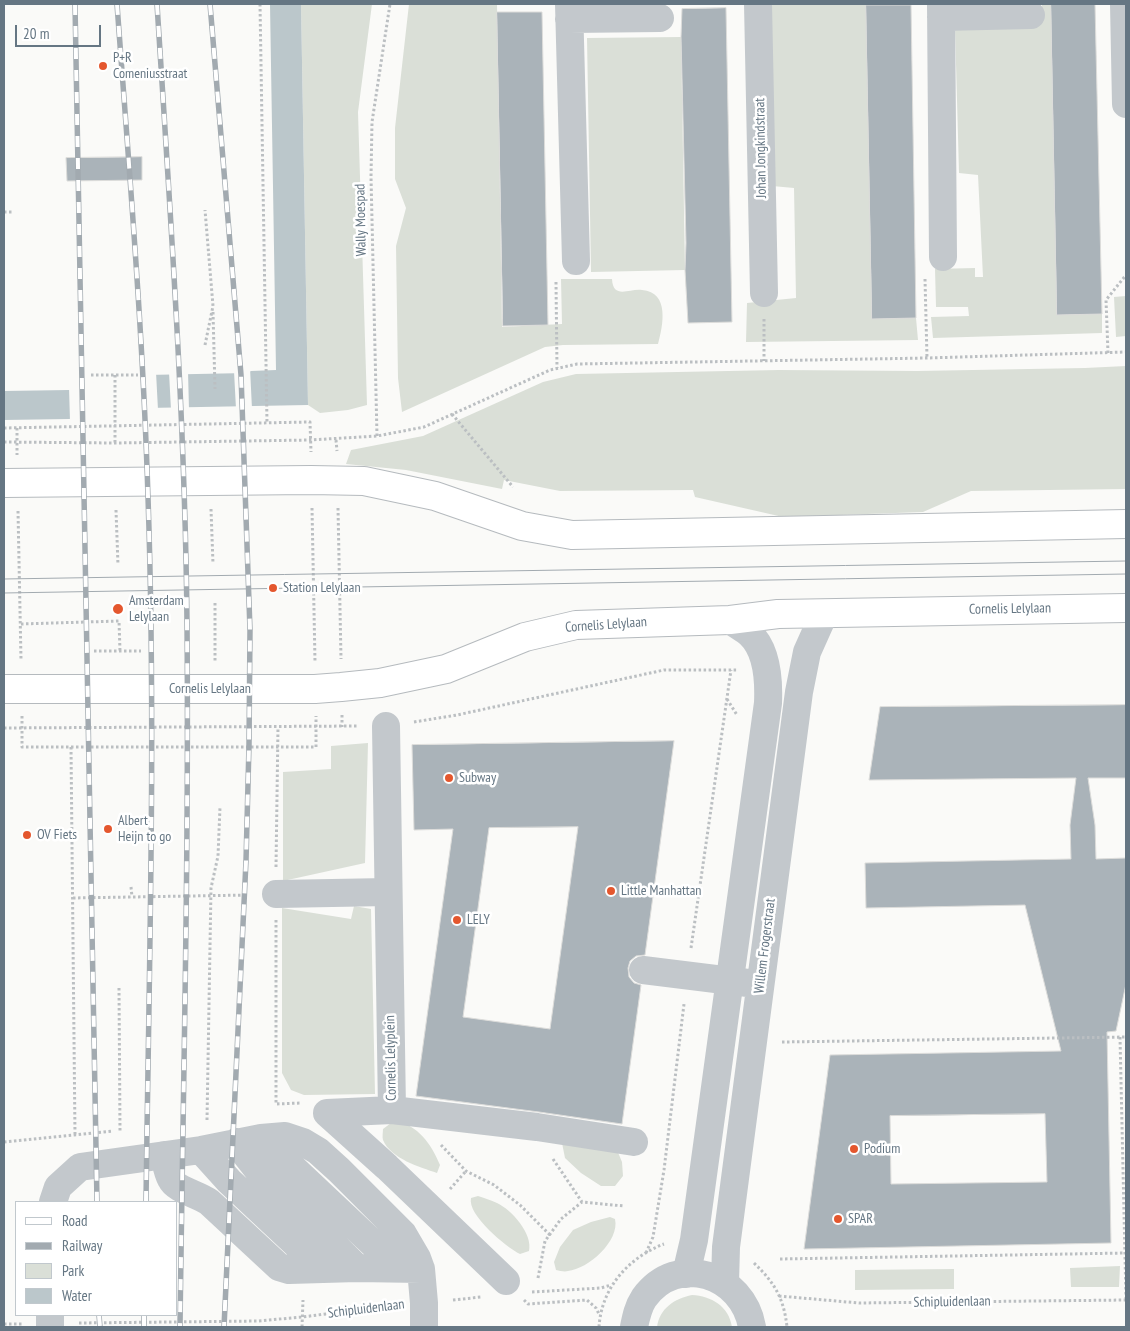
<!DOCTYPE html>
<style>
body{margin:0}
#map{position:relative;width:1130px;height:1331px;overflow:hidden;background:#fafaf8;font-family:"PT Sans Narrow",sans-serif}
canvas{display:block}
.frame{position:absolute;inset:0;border:5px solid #657683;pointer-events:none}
.legend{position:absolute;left:15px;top:1201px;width:162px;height:115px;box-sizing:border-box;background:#fff;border:1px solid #c1c8cd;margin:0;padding:6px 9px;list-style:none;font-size:15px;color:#657683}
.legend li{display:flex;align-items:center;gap:10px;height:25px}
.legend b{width:25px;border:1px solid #c1c8cd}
.scale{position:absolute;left:15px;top:25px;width:86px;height:22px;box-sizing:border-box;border:2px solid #657683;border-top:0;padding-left:6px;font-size:15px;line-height:18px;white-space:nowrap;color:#657683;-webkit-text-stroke:4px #fff;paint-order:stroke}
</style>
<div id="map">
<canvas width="1130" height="1331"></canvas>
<div class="frame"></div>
<ul class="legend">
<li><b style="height:6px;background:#fff"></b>Road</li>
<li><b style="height:6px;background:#a2aab0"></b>Railway</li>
<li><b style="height:14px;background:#dadfd7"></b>Park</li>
<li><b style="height:14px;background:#bbc7cb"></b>Water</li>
</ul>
<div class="scale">20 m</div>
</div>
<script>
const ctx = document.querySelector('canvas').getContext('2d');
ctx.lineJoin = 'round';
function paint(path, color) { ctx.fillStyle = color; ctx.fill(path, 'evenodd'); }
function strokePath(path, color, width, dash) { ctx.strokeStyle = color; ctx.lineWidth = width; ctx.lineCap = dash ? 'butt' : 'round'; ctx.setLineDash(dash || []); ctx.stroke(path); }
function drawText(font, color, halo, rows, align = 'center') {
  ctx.font = font + ' "PT Sans Narrow",sans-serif'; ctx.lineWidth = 5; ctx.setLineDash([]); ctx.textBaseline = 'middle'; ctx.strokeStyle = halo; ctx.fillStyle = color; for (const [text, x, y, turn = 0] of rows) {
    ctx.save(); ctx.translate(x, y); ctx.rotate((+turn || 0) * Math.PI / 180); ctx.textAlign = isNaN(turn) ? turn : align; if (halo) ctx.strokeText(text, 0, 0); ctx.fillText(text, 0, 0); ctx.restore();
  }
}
paint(new Path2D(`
 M 301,4 L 372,4 L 358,112 L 367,405 L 348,410 L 320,413 L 308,405 Z
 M 409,4 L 497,4 L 502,327 L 562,324 L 561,279 L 612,279 C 613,300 630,288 642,290 C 670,292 663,326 658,344 L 563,345 L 545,347 L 402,412 L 398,378 L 396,246 L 406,208 L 395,179 L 395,128 Z
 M 1042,4 L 1051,4 L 1057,315 L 1102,314 L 1102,333 L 933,338 L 931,317 L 969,316 L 968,307 L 936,307 L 935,269 L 975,268 L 975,277 L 983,277 L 978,175 L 959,173 L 955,27 L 1042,14 Z
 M 770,5 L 866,5 L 872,319 L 916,318 L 918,340 L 746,342 L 747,303 L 796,298 L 794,188 L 772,186 Z
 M 681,37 L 685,270 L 591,272 L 587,38 Z
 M 1126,296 L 1126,336 L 1116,337 L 1114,297 Z
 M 1126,366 L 1126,489 L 971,491 L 923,512 L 783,517 L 695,497 L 693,490 L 560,491 L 504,480 L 502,489 L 406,470 L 346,464 L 351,450 L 423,436 L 543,382 L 576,374 L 779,370 L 917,371 L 1085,368 Z
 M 368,743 L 365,863 L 283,881 L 283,772 L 331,769 L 331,746 Z
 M 354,906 L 371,909 L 375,1094 L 304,1095 L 291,1090 L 282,1073 L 282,908 L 351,919 Z
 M 395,1120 C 418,1126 431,1143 440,1165 L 437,1173 C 420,1167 391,1159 383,1140 C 382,1137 383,1132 383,1129 Z
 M 562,1143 L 617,1150 L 622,1162 L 623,1176 L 615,1186 L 601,1186 L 581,1173 L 565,1158 Z
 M 478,1196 C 484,1198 491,1200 497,1203 C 512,1210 533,1234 529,1251 L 520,1254 C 506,1247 467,1215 471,1198 Z
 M 610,1217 L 615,1219 C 620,1241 588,1269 568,1271 C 565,1272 560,1271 556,1270 L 554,1262 L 560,1247 L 573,1230 L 591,1222 Z
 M 1120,1266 L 1119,1287 L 1071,1287 L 1070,1268 Z
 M 954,1269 L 954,1289 L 855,1290 L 855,1270 Z
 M 692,1295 C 711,1296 729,1306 732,1327 L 657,1327 C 660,1308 674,1299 692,1295 Z`), '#dadfd7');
paint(new Path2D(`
 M 270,4 L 301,4 L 308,405 L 147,408 L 69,419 L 4,420 L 4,391 L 69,390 L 146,375 L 247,373 L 251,371 L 276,370 Z`), '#bbc7cb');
paint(new Path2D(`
 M 250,368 L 252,409 L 236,409 L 234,371 L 247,370 Z
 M 188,371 L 189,410 L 171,410 L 169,372 Z
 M 145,372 L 156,372 L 158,410 L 70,421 L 69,387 Z`), '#fafaf8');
const building = new Path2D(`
 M 1051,4 L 1095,4 L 1102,314 L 1057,315 Z
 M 866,5 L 911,5 L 916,318 L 872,319 Z
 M 726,8 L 732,322 L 688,323 L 685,270 L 686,243 L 681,37 L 682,9 Z
 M 497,12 L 542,12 L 548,325 L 503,326 Z
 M 142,157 L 142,180 L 67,181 L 66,158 Z
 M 1126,705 L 1126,778 L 1088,778 L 1095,825 L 1096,859 L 1126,858 L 1126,984 L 1116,1031 L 1107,1032 L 1111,1243 L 804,1249 L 830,1055 L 1061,1051 L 1025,905 L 866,908 L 865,863 L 1071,859 L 1070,825 L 1076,778 L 869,780 L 880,707 ZM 1045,1114 L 1047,1182 L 891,1184 L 890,1116 Z
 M 674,741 L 645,955 L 636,956 L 630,961 L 628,968 L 629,977 L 634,983 L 641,985 L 622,1124 L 539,1112 L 416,1096 L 453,829 L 414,830 L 412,745 ZM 578,827 L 550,1029 L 463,1017 L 489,828 Z`);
paint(building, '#aab3b9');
strokePath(building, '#dcdcda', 1);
const major = new Path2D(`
 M 4,483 L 311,480 L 364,481 L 435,496 L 522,526 L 572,535 L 1126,524
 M 4,689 L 315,689 L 341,687 L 380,683 L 446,669 L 525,637 L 576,625 L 730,620 L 778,614 L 1126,608`);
strokePath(major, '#b5babe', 30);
strokePath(new Path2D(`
 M 260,4 L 267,423
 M 4,212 L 14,212
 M 925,279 L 927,358
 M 556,282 L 557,368
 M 213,312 L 215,389
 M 764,319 L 764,361
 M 205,345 L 213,306 L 205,210
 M 1108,353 L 1106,300 L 1126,275
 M 91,375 L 138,375
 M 115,375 L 115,443
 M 452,414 L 513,487
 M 4,428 L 310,422 L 311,452
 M 17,428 L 17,455
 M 377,436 L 371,177 L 372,122 L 390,4
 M 336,440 L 337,451
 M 4,442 L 115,443 L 310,440 L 377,436 L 424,427 L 550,370 L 577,364 L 927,358 L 1126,352
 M 312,508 L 315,662
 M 338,508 L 341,659
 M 211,509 L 213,564
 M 116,510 L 118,565
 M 18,511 L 21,660
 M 215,603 L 215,662
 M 21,624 L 119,621 L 120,651
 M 94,651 L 141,651
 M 727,699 L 737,715
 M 342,715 L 342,727
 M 22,716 L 22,747 L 316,747 L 316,716
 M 414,722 L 457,715 L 664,670 L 737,670
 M 4,728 L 358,726
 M 71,747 L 75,1135
 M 276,867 L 278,727
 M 131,887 L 132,897
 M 73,898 L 248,895
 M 276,920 L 276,1104 L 301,1103
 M 691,948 L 731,670
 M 119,988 L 120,1131
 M 1120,1037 L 1126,1300
 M 782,1042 L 1126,1037
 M 207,1120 L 211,888 L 218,856 L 220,807
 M 4,1142 L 113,1131
 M 441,1145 L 466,1171 L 494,1185 L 520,1205 L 550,1235
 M 553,1159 L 582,1202 L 624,1206
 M 450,1189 L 466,1171
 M 646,1253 L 653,1237 L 664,1170 L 684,1004
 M 780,1259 L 1126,1253
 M 754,1263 C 775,1283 784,1299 787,1327
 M 538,1278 L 545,1241 L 561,1219 L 582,1202
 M 532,1292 L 601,1288 L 611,1285
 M 779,1296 L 859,1303 L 1126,1300
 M 453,1300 L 481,1297
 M 524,1300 L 528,1304 L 587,1300 L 596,1308 L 599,1314
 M 79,1323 L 258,1321 L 302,1317 L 396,1305
 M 4,1324 L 22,1324
 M 302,1327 L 303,1300
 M 599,1327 C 601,1295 619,1269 647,1252 C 653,1249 658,1246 664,1244`), '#bbbfc2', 3, [2.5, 2.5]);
strokePath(new Path2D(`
 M 569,4 L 576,261
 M 758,4 L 764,293
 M 941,4 L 943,257
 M 1124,4 L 1126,104
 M 941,17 L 1031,15
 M 569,19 L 660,18
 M 276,894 L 388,892
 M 643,970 L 748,983
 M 392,1110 L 537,1127 L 634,1142
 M 327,1113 L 392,1110 L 386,726
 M 327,1113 L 387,1167 L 506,1281
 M 261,1138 L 399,1268
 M 236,1142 L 258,1170 L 357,1268
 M 201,1150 L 229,1181 L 323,1269
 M 164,1155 C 166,1163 167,1172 171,1179 C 176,1190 198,1194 209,1202 L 279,1267 L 289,1270 L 357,1268 L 421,1269
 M 53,1202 L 58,1187 L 80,1167 L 201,1150 L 261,1138 L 285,1136 L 303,1142 L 318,1151 L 339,1170 L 403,1234 L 417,1258 L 421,1269 L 424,1303 L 424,1327
 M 686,1274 L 694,1240 L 768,703 C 769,680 767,650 750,634 C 745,629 736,625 730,620
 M 725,1283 L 726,1247 L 799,692 L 807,652 L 824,614
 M 50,1315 L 50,1327
 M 634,1327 C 636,1317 638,1307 644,1298 C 677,1252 743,1274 752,1327`), '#c3c8cc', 28);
strokePath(major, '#fff', 28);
strokePath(new Path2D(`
 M 4,579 L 1126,561
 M 4,593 L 1126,574`), '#a2aab0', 1);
const rail = new Path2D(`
 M 75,4 L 97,1202
 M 117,4 C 129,168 143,332 148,497 C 156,732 149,967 146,1202
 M 157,4 C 170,210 185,416 187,622 C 189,857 183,1092 180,1327
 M 210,4 L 241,375 L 250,630 L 249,745 L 246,861 L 224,1327
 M 99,1315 L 100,1327
 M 144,1327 L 144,1315`);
strokePath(rail, '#a2aab0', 5.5);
strokePath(rail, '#fff', 4, [11]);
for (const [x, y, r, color] of [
 [103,66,5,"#e4572e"],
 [273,588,5,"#e4572e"],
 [118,609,6,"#e4572e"],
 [449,778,5,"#e4572e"],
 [108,829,5,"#e4572e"],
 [27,835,5,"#e4572e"],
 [611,891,5,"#e4572e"],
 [457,920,5,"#e4572e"],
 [854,1149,5,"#e4572e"],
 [838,1219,5,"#e4572e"]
]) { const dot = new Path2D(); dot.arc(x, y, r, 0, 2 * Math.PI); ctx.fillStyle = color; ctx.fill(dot); strokePath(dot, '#fff', 2); }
drawText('14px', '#657683', '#fff', [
 ["P+R",113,58],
 ["Comeniusstraat",113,74],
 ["Station Lelylaan",283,588],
 ["Amsterdam",129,601],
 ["Lelylaan",129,617],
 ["Subway",459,778],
 ["Albert",118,821],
 ["Heijn to go",118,837],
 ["OV Fiets",37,835],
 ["Little Manhattan",621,891],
 ["LELY",467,920],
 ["Podium",864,1149],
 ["SPAR",848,1219]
], 'left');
drawText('14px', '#657683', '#fff', [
 ["Johan Jongkindstraat",761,148,-91],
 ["Wally Moespad",361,220,-91],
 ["Cornelis Lelylaan",1010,609,-1],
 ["Cornelis Lelylaan",606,625,-4],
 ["Cornelis Lelylaan",210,689],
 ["Willem Frogerstraat",765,946,-83],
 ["Cornelis Lelyplein",391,1058,-91],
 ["Schipluidenlaan",952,1302,-1],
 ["Schipluidenlaan",366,1309,-7]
]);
</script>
